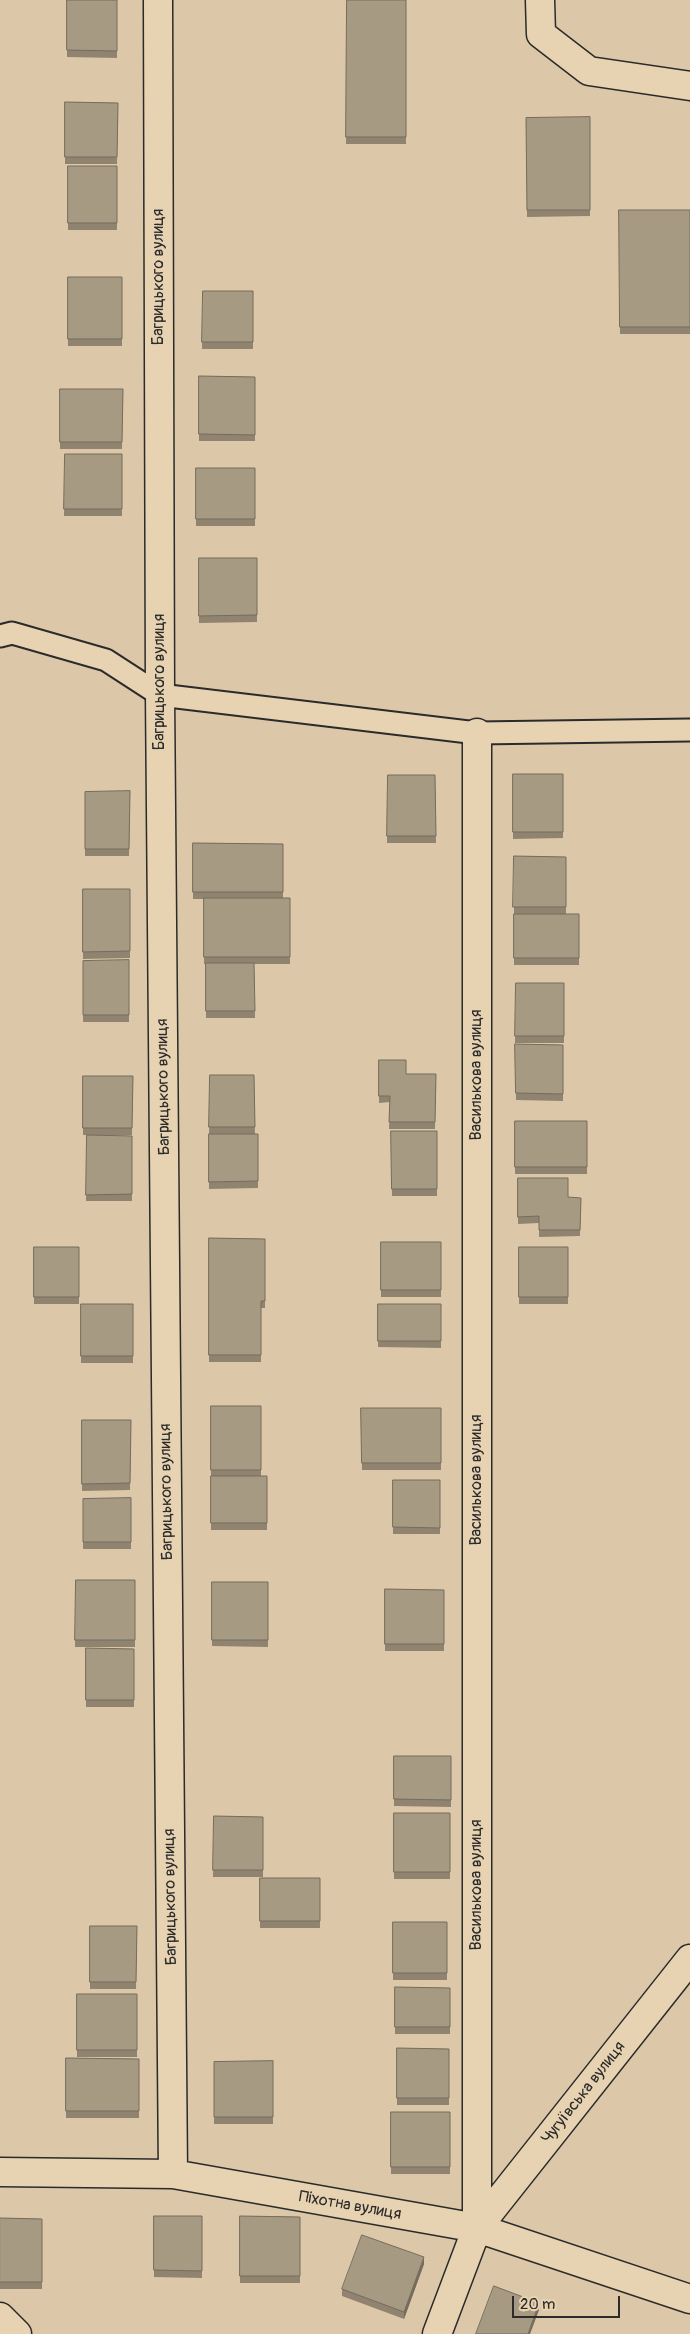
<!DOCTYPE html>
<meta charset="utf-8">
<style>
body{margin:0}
#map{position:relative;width:690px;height:2334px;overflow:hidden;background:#dcc8a9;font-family:Pangolin,sans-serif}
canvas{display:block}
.scale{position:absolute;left:512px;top:2296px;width:108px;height:22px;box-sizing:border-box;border:2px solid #2b2b2b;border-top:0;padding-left:6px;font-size:15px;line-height:18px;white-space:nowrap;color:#2b2b2b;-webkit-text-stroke:4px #e7d2b1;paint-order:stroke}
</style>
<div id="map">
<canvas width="690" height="2334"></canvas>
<div class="scale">20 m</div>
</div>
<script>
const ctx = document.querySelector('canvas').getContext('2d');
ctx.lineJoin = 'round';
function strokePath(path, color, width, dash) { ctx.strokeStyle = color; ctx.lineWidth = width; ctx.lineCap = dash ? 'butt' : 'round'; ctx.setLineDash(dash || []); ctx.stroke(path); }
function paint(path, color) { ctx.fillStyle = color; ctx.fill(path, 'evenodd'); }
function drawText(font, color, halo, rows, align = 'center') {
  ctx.font = font + ' Pangolin,sans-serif'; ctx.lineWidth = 5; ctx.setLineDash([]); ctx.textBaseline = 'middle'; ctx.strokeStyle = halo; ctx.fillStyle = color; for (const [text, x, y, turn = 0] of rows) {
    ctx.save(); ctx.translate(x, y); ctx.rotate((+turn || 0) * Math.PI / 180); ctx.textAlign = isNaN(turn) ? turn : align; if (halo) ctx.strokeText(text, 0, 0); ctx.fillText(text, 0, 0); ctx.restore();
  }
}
const lane = new Path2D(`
 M 0,636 L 12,633 L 106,660 L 160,695 L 477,733 L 690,730`);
const street = new Path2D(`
 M 158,0 L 160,695 L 173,2174
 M 540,0 L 541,34 L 589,71 L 690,86
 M 477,733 L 477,2228
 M 0,2172 L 173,2174 L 477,2228 L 690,2299
 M 0,2317 L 17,2334
 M 437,2334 L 477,2228 L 690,1959`);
strokePath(lane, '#2b2b2b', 25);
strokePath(street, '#2b2b2b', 31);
strokePath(lane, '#e7d2b1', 21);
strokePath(street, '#e7d2b1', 28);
paint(new Path2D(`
 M 67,0 L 117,0 L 117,58 L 67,57 Z
 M 347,0 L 406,0 L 406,144 L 346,144 Z
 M 65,102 L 118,103 L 117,164 L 65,164 Z
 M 590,117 L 590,216 L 527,217 L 526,118 Z
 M 68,166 L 117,166 L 117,230 L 68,230 Z
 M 619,210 L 690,210 L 690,334 L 620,334 Z
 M 68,277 L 122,277 L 122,346 L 68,346 Z
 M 203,291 L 253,291 L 253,349 L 202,349 Z
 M 199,376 L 255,377 L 255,441 L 199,441 Z
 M 60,389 L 123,389 L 122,449 L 60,449 Z
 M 65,454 L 122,454 L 122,516 L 64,516 Z
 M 196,468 L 255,468 L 255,526 L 196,526 Z
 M 199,558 L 257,558 L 257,622 L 199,623 Z
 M 513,774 L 563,774 L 563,838 L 513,839 Z
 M 388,775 L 435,775 L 436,843 L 387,843 Z
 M 130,791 L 129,856 L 85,856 L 85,792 Z
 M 193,843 L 283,844 L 283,898 L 290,898 L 290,964 L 254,964 L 255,1018 L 206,1018 L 206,964 L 204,964 L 204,899 L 193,899 Z
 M 514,856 L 566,857 L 566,914 L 579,914 L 579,965 L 514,965 Z
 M 83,889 L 130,889 L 130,958 L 83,959 Z
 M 129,960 L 129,1022 L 83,1022 L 83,961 Z
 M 516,983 L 564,983 L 564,1043 L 515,1043 Z
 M 515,1044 L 563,1045 L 563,1101 L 516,1100 Z
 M 379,1060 L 406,1074 L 436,1074 L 435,1129 L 389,1129 L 390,1102 L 379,1103 Z
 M 210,1075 L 254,1075 L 255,1134 L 209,1134 Z
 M 83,1076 L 133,1076 L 132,1135 L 83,1135 Z
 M 515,1121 L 587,1121 L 587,1174 L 515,1174 Z
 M 391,1131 L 437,1131 L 437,1196 L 392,1196 Z
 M 209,1134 L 258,1134 L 258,1188 L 209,1189 Z
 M 87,1135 L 132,1136 L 132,1201 L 86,1201 Z
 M 518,1178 L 568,1198 L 581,1198 L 580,1236 L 539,1237 L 539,1223 L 518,1224 Z
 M 209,1238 L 265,1239 L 265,1308 L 261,1308 L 261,1362 L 209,1362 Z
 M 381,1242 L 441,1242 L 441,1297 L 381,1297 Z
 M 34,1247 L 79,1247 L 79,1304 L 34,1304 Z
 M 519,1247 L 568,1247 L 568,1304 L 519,1304 Z
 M 81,1304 L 133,1304 L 133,1363 L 81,1363 Z
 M 378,1304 L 441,1304 L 441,1348 L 378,1347 Z
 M 211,1406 L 261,1406 L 261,1476 L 267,1476 L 267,1530 L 211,1530 Z
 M 361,1408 L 441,1408 L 441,1470 L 362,1470 Z
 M 82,1420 L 131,1420 L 130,1490 L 82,1491 Z
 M 393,1480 L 440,1480 L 440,1534 L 393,1534 Z
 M 131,1498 L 131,1549 L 83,1549 L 83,1499 Z
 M 76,1580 L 135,1580 L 135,1647 L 75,1647 Z
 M 212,1582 L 268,1582 L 268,1647 L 212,1646 Z
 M 385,1589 L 444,1590 L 444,1651 L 385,1651 Z
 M 86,1648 L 134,1649 L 134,1707 L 86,1707 Z
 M 394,1756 L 451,1756 L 451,1807 L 394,1806 Z
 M 394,1813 L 450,1813 L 450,1879 L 394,1879 Z
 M 214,1816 L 263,1817 L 263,1877 L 213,1877 Z
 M 260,1878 L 320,1878 L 320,1928 L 260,1928 Z
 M 393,1922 L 447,1922 L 447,1980 L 393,1980 Z
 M 90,1926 L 137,1926 L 136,1989 L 90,1989 Z
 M 395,1987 L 450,1988 L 450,2034 L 395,2034 Z
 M 77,1994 L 137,1994 L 137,2057 L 77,2057 Z
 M 397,2048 L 449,2049 L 449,2105 L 397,2105 Z
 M 66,2058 L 139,2059 L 139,2118 L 66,2118 Z
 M 273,2061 L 273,2124 L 214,2124 L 214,2062 Z
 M 391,2112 L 450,2112 L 450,2174 L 391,2174 Z
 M 154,2216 L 202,2216 L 202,2278 L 154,2277 Z
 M 240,2216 L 300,2217 L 300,2283 L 240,2283 Z
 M 0,2218 L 42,2219 L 42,2289 L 0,2289 Z
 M 424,2264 L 404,2319 L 342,2296 L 342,2289 Z`), '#908471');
paint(new Path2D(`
 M 424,2257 L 424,2264 L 404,2319 L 404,2312 Z
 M 539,2303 L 539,2310 L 530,2334 L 528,2334 Z`), '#756c5c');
const building = new Path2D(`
 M 67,0 L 117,0 L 117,51 L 67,50 Z
 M 347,0 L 406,0 L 406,137 L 346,137 Z
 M 65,102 L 118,103 L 117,157 L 65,157 Z
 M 590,117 L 590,210 L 527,210 L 526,118 Z
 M 68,166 L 117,166 L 117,223 L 68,223 Z
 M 619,210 L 690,210 L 690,327 L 620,327 Z
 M 68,277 L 122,277 L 122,339 L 68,339 Z
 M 203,291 L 253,291 L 253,342 L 202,342 Z
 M 199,376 L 255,377 L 255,435 L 199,434 Z
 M 60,389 L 123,389 L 122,442 L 60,442 Z
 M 65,454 L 122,454 L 122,509 L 64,509 Z
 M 196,468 L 255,468 L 255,519 L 196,519 Z
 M 199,558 L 257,558 L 257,615 L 199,616 Z
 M 513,774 L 563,774 L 563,832 L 513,832 Z
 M 388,775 L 435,775 L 436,836 L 387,836 Z
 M 130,791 L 129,849 L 85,849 L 85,792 Z
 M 193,843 L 283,844 L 283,892 L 193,892 Z
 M 514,856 L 566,857 L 566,907 L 513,907 Z
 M 83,889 L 130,889 L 130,951 L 83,952 Z
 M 204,898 L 290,898 L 290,957 L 204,957 Z
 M 514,914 L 579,914 L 579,958 L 514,958 Z
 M 129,960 L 129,1015 L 83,1015 L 83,961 Z
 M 206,963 L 254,963 L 255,1011 L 206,1011 Z
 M 516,983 L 564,983 L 564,1036 L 515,1036 Z
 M 515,1044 L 563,1045 L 563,1094 L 516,1093 Z
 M 379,1060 L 406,1060 L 406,1074 L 436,1074 L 435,1122 L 389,1122 L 390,1096 L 379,1096 Z
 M 210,1075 L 254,1075 L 255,1127 L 209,1127 Z
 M 83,1076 L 133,1076 L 132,1128 L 83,1128 Z
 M 515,1121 L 587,1121 L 587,1167 L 515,1167 Z
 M 391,1131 L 437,1131 L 437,1189 L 392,1189 Z
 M 209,1134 L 258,1134 L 258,1181 L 209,1182 Z
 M 87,1135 L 132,1136 L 132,1194 L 86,1195 Z
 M 518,1178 L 568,1178 L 568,1197 L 581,1198 L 580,1230 L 539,1230 L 539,1216 L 518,1217 Z
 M 209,1238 L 265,1239 L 265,1301 L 261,1301 L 261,1355 L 209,1355 Z
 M 381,1242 L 441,1242 L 441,1290 L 381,1290 Z
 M 34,1247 L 79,1247 L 79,1297 L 34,1297 Z
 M 519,1247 L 568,1247 L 568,1297 L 519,1297 Z
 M 81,1304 L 133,1304 L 133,1356 L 81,1356 Z
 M 378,1304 L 441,1304 L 441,1341 L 378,1341 Z
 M 211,1406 L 261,1406 L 261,1470 L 211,1470 Z
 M 361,1408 L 441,1408 L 441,1463 L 362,1463 Z
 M 82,1420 L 131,1420 L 130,1483 L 82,1484 Z
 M 211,1476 L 267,1476 L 267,1523 L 211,1523 Z
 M 393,1480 L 440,1480 L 440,1528 L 393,1527 Z
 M 131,1498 L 131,1542 L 83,1542 L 83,1499 Z
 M 76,1580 L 135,1580 L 135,1640 L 75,1640 Z
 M 212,1582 L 268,1582 L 268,1640 L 212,1640 Z
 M 385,1589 L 444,1590 L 444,1644 L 385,1644 Z
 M 86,1648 L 134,1649 L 134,1700 L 86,1700 Z
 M 394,1756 L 451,1756 L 451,1800 L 394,1799 Z
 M 394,1813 L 450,1813 L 450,1872 L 394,1872 Z
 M 214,1816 L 263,1817 L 263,1870 L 213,1870 Z
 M 260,1878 L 320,1878 L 320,1921 L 260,1921 Z
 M 393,1922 L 447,1922 L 447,1973 L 393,1973 Z
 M 90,1926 L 137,1926 L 136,1982 L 90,1982 Z
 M 395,1987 L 450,1988 L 450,2027 L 395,2027 Z
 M 77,1994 L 137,1994 L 137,2050 L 77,2050 Z
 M 397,2048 L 449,2049 L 449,2098 L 397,2098 Z
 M 66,2058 L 139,2059 L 139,2111 L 66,2111 Z
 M 273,2061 L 273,2117 L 214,2117 L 214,2062 Z
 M 391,2112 L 450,2112 L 450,2167 L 391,2167 Z
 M 154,2216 L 202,2216 L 202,2271 L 154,2270 Z
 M 240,2216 L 300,2217 L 300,2276 L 240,2276 Z
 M 0,2218 L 42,2219 L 42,2282 L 0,2282 Z
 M 362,2235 L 424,2257 L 404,2312 L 342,2289 Z
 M 494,2286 L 539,2303 L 528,2334 L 476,2334 Z`);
paint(building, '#a79a83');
strokePath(building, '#756c5c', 1);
drawText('16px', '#2b2b2b', '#e7d2b1', [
 ["Багрицького вулиця",159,277,-90],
 ["Багрицького вулиця",160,682,-90],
 ["Василькова вулиця",477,1075,-90],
 ["Багрицького вулиця",164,1087,-91],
 ["Василькова вулиця",477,1480,-90],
 ["Багрицького вулиця",167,1492,-91],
 ["Василькова вулиця",477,1885,-90],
 ["Багрицького вулиця",171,1897,-91],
 ["Чугуївська вулиця",584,2093,-52],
 ["Піхотна вулиця",350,2206,10]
]);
</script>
